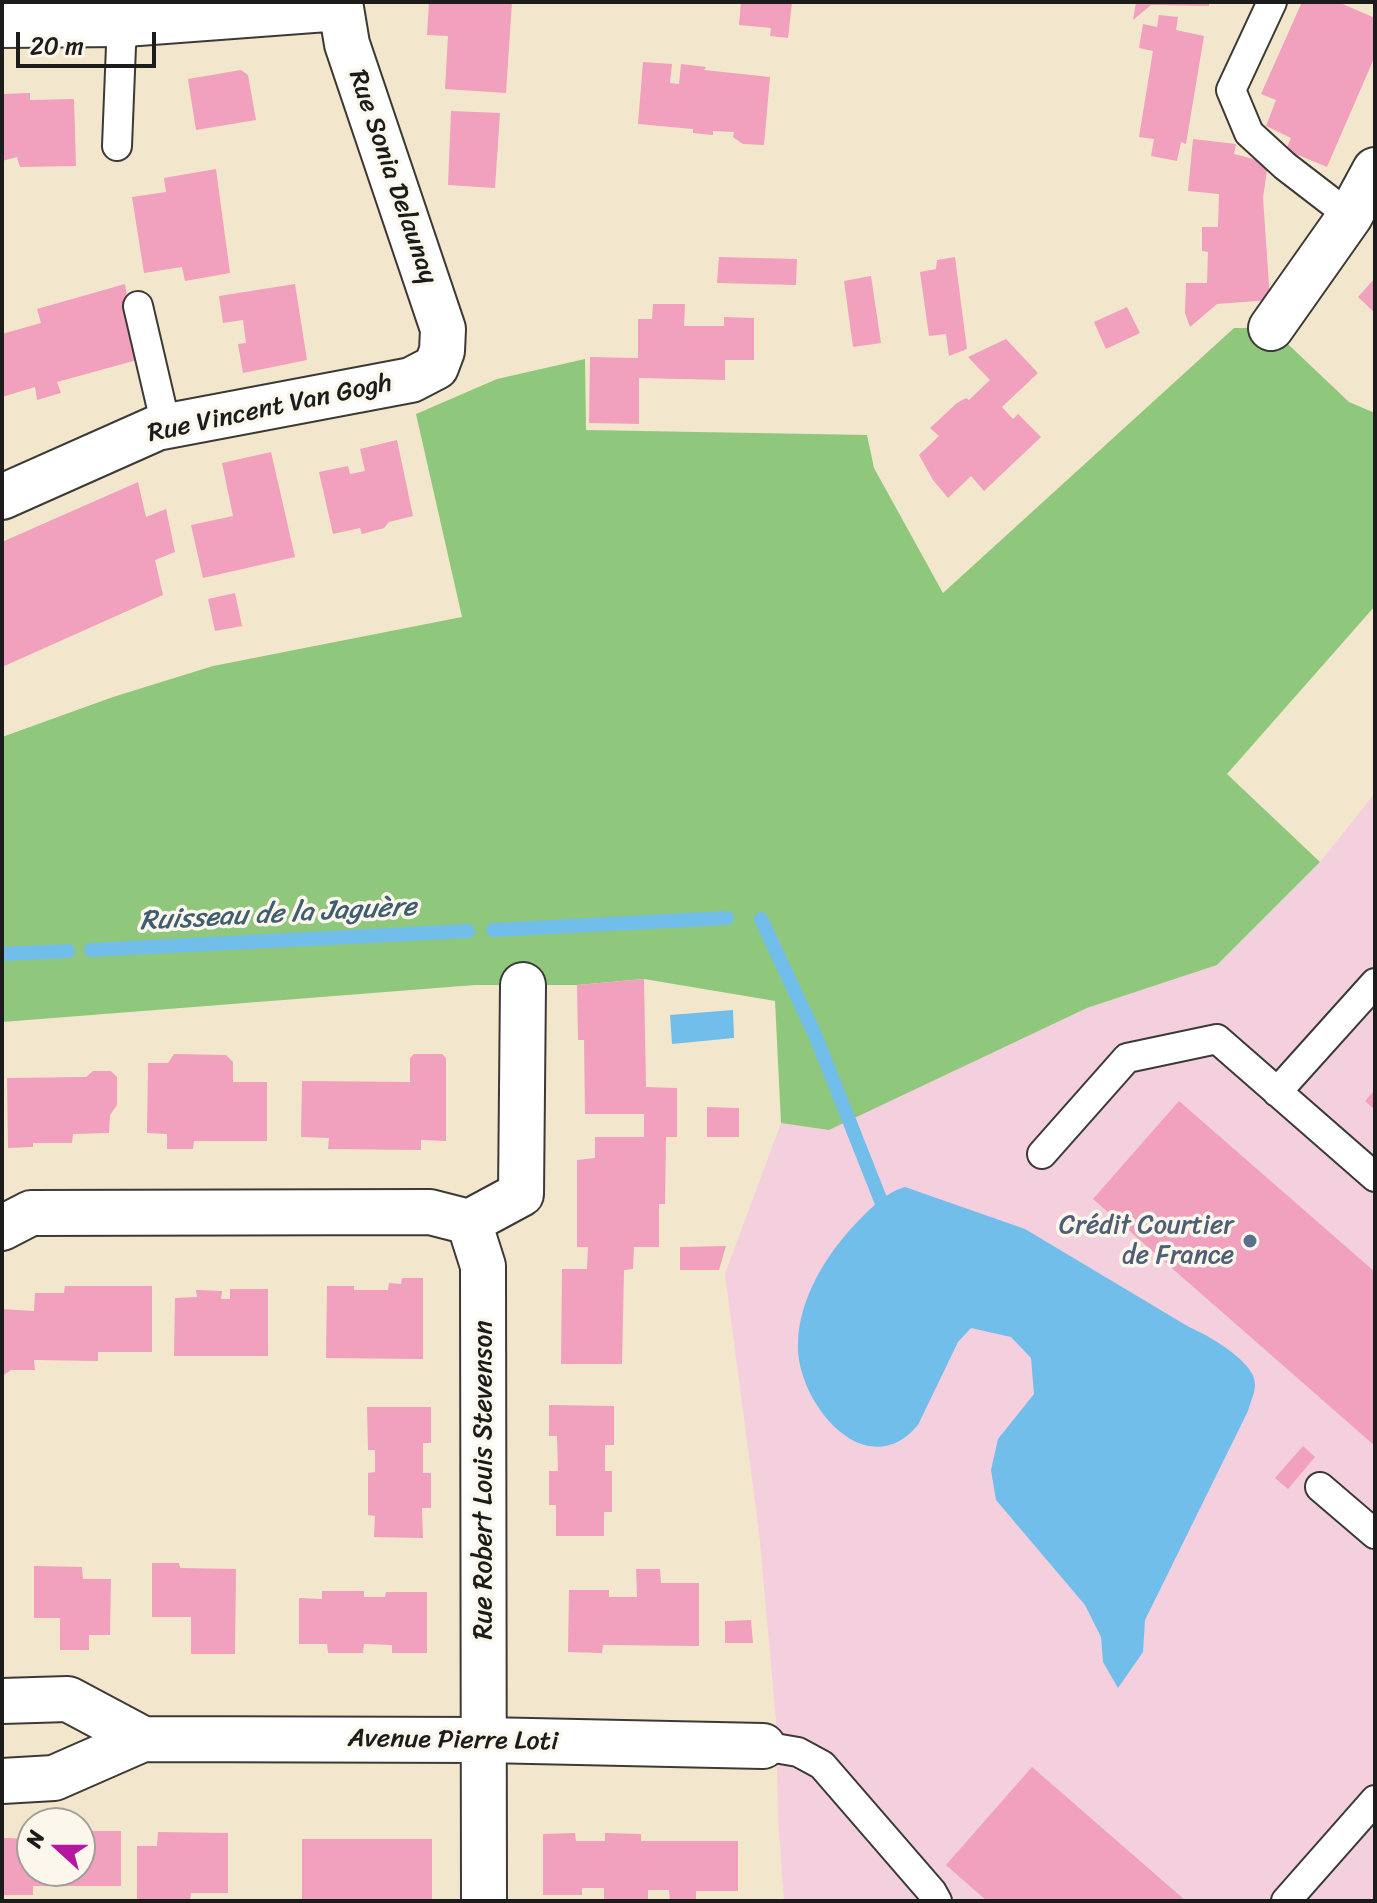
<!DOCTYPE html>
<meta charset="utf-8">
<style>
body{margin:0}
#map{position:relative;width:1377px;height:1903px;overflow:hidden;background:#f2e7cd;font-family:Sriracha,sans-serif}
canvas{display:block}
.frame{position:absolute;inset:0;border:4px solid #1c1c1c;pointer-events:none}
.north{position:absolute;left:16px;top:1807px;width:80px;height:80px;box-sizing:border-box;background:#fbf7ec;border:2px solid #a29f99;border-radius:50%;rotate:291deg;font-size:22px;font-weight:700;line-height:32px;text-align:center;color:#1c1c1c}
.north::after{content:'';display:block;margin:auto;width:28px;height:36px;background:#b5179e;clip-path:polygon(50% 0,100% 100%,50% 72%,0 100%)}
.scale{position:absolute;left:16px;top:32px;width:140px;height:36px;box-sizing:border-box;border:4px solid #1c1c1c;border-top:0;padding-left:10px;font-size:24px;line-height:28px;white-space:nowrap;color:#1c1c1c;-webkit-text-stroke:6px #fbf7ec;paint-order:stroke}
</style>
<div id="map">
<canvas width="1377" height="1903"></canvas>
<div class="frame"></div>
<div class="north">N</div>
<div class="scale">20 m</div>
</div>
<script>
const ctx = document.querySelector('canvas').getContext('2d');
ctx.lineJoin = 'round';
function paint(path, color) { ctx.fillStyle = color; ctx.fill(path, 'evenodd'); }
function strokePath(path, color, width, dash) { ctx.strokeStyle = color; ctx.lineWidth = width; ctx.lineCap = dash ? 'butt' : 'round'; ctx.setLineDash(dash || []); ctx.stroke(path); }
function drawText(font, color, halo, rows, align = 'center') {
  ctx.font = font + ' Sriracha,sans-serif'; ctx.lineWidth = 7; ctx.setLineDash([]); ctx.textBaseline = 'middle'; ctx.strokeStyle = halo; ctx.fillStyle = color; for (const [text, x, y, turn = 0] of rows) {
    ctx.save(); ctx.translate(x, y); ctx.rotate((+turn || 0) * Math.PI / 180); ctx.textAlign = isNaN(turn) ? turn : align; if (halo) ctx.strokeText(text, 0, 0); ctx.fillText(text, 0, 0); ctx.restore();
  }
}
paint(new Path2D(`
 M 1375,793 L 1375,1901 L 784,1901 L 778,1819 L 776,1720 L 759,1532 L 725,1274 L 781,1123 L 829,1129 L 1087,1008 L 1217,965 L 1320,862 Z`), '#f4cfde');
paint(new Path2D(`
 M 1234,328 L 1271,328 L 1349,402 L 1375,413 L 1375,606 L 1227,774 L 1320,862 L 1217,965 L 1087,1008 L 829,1130 L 781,1123 L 775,1001 L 644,979 L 577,985 L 475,985 L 2,1022 L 2,737 L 113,697 L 213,666 L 462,617 L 416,414 L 497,379 L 585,359 L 586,430 L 867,435 L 874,468 L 943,593 Z`), '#8fc87c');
paint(new Path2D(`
 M 733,1010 L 734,1038 L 672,1044 L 670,1015 Z
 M 905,1187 L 1025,1229 L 1189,1327 C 1208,1335 1257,1363 1255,1385 C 1255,1393 1250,1403 1248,1411 L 1145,1620 L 1143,1652 L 1118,1688 L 1103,1662 L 1101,1637 L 1085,1605 L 996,1500 L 991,1470 L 998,1439 L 1034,1394 L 1031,1358 L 1011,1337 L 971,1328 L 958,1342 L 918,1425 C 865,1488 795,1400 798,1343 C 799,1302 822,1262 848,1232 C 863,1216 884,1192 905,1187 Z`), '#71beeb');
strokePath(new Path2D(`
 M 761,919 L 816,1037 L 881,1201
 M 493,930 L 727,918
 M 91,950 L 468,931
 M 2,954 L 68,951`), '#71beeb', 14);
paint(new Path2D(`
 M 429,2 L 512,2 L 506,93 L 445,89 L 448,36 L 427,35 Z
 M 741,2 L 792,2 L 788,38 L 770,36 L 771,28 L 739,25 Z
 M 1136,2 L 1209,2 L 1209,6 L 1151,5 L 1133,20 Z
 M 1302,2 L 1338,2 L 1375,18 L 1375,56 L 1327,167 L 1286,150 L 1291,138 L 1266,126 L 1276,100 L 1261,94 Z
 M 1159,15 L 1178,17 L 1176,30 L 1204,36 L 1186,144 L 1181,142 L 1177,161 L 1151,156 L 1154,139 L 1139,137 L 1153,51 L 1139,48 L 1143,24 L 1157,27 Z
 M 643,62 L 672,64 L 670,83 L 679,84 L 681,64 L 706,67 L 704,70 L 770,77 L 764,145 L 743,144 L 733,137 L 734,132 L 713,131 L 713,135 L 693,133 L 693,129 L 638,124 Z
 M 241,70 L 248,75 L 256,120 L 196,130 L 188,79 Z
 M 30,93 L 30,100 L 74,99 L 76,166 L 20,167 L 17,157 L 2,161 L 2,94 Z
 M 451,111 L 500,113 L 495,188 L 448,185 Z
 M 1193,139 L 1236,144 L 1234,154 L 1268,163 L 1263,198 L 1270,300 L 1217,304 L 1190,327 L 1185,313 L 1186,283 L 1207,283 L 1208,252 L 1202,251 L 1202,227 L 1218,227 L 1219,194 L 1188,191 Z
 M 216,169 L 230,273 L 185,281 L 182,267 L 144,273 L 132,197 L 166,192 L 164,178 Z
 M 719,257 L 797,259 L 796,285 L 717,283 Z
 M 955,257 L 967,349 L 949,356 L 946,334 L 929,336 L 920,272 L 936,269 L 937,260 Z
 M 871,276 L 881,343 L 853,347 L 844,281 Z
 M 1375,278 L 1375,313 L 1358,297 Z
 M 125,284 L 137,360 L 57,382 L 61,393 L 37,400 L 35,387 L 2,397 L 2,334 L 41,323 L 37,309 Z
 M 295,284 L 307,360 L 243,373 L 238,344 L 246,343 L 243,320 L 223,323 L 219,296 Z
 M 653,304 L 685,304 L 684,326 L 724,326 L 724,317 L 754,318 L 754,360 L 725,360 L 725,380 L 639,378 L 639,424 L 589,423 L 590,357 L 638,358 L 638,319 L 652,319 Z
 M 1127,307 L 1140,333 L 1106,349 L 1094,322 Z
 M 1006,339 L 1038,373 L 1002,407 L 1013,419 L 1018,414 L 1041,437 L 984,491 L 971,476 L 948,498 L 933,480 L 919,455 L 939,436 L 930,428 L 957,403 L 966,398 L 969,400 L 990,380 L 968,357 Z
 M 397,440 L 413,516 L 389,522 L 384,528 L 362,534 L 360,528 L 333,534 L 319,472 L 348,466 L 350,474 L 365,471 L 360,449 Z
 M 271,452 L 295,557 L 203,578 L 191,525 L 233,516 L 222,463 Z
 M 138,482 L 146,517 L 166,509 L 175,552 L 155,560 L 163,595 L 2,667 L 2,542 Z
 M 235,593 L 242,626 L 215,631 L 208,599 Z
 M 644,979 L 646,1087 L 677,1088 L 677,1137 L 666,1137 L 665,1204 L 659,1204 L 659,1247 L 634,1247 L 633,1269 L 624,1270 L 622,1364 L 561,1364 L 562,1269 L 587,1269 L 588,1247 L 577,1247 L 577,1160 L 595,1158 L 595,1137 L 644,1137 L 644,1114 L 585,1114 L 584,1040 L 578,1040 L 577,985 Z
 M 174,1054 L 226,1055 L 233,1062 L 233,1082 L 267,1082 L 267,1141 L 194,1141 L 193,1149 L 167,1149 L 167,1134 L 147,1133 L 148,1063 L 168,1063 Z
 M 414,1054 L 442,1054 L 446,1058 L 446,1141 L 421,1140 L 421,1150 L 328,1149 L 329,1138 L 301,1137 L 302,1081 L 410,1082 L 410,1058 Z
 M 93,1071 L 111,1071 L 117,1077 L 117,1105 L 110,1115 L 109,1133 L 73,1134 L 72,1143 L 33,1143 L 33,1147 L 8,1148 L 7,1078 L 86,1077 Z
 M 1375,1090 L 1375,1110 L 1365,1101 Z
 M 1179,1101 L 1375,1272 L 1375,1446 L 1093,1199 Z
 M 707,1107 L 739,1108 L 739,1137 L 707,1137 Z
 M 726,1246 L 719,1270 L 680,1270 L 680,1247 Z
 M 402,1278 L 423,1278 L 423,1359 L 326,1358 L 327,1286 L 354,1286 L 354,1290 L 388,1290 L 389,1283 L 401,1284 Z
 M 65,1286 L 152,1286 L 152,1352 L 98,1352 L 98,1361 L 34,1360 L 35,1370 L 11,1370 L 2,1376 L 2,1309 L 34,1311 L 35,1293 L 64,1293 Z
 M 230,1289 L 268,1289 L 268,1356 L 174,1356 L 175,1298 L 197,1297 L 196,1290 L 222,1291 L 221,1299 L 230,1299 Z
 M 549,1405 L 614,1406 L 614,1445 L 605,1445 L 605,1471 L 612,1471 L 612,1512 L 604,1512 L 604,1536 L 556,1536 L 556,1505 L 549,1505 L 549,1471 L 558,1471 L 557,1436 L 549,1436 Z
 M 367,1407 L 431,1407 L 431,1443 L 423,1443 L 423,1473 L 431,1473 L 431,1508 L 422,1508 L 423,1538 L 374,1537 L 375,1516 L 368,1515 L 368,1473 L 375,1472 L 375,1450 L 368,1450 Z
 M 1303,1446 L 1315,1457 L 1288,1489 L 1275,1478 Z
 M 152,1563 L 179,1563 L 180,1568 L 236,1569 L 235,1654 L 191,1654 L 191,1617 L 152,1617 Z
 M 34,1566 L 82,1567 L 83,1579 L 111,1579 L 110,1635 L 89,1635 L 89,1650 L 60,1650 L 60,1618 L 34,1618 Z
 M 636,1569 L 660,1569 L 661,1583 L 699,1583 L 699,1646 L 603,1645 L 602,1653 L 568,1652 L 569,1590 L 609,1590 L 609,1597 L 637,1597 Z
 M 322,1591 L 364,1591 L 364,1597 L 385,1597 L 386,1592 L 427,1592 L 427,1653 L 392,1653 L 392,1645 L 364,1644 L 363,1653 L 328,1653 L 327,1644 L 299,1644 L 299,1598 L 322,1599 Z
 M 751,1620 L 753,1643 L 725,1643 L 725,1621 Z
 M 1032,1767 L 1186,1901 L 987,1901 L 946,1865 Z
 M 80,1831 L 121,1831 L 121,1886 L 33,1886 L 33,1895 L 4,1895 L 4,1838 L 32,1839 L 32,1871 L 80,1871 Z
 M 158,1832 L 228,1833 L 228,1893 L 191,1893 L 190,1901 L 137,1901 L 137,1846 L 157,1846 Z
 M 575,1833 L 576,1841 L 605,1841 L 605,1833 L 641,1834 L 641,1841 L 738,1841 L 738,1891 L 696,1891 L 696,1901 L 670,1901 L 669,1890 L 648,1890 L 648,1901 L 604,1901 L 604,1888 L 582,1888 L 582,1895 L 543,1895 L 543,1834 Z
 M 302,1839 L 432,1839 L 432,1901 L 302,1901 Z`), '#f1a0bd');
const service = new Path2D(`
 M 1272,2 L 1231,90 L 1249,133 L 1285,166 L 1350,216
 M 117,146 L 121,46 L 125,24
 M 138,306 L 166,426
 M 1277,1092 L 1375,983
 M 1042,1154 L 1127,1058 L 1217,1039 L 1375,1177
 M 1320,1487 L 1375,1534
 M 763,1746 L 798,1752 L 822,1765 L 932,1892 L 937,1901
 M 1286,1901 L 1375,1800`);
const minor = new Path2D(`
 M 2,25 L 125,24 L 340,8
 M 1271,328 L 1350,216 L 1375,170
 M 2,497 L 157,428 L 411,380 L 436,367 L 442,351 L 443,329 L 347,44 L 340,2
 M 469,1222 L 521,1194 L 523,985
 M 2,1228 L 31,1213 L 430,1212 L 469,1222 L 483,1266 L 484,1901
 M 2,1701 L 68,1699 L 143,1739
 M 2,1781 L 54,1778 L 143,1739 L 485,1740 L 763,1746`);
strokePath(service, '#3c3a37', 32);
strokePath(minor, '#3c3a37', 48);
strokePath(service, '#fff', 28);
strokePath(minor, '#fff', 44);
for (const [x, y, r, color] of [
 [1250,1241,8,"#5c6f8a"]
]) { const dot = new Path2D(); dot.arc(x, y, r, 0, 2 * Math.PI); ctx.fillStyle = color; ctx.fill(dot); strokePath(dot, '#fbf7ec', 3); }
drawText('26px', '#1c1c1c', '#fbf7ec', [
 ["Rue Sonia Delaunay",392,177,71],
 ["Rue Vincent Van Gogh",270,409,-12],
 ["Rue Robert Louis Stevenson",484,1480,-90],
 ["Avenue Pierre Loti",453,1741,1]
]);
drawText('26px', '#4e5e75', '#fbf7ec', [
 ["Crédit Courtier",1234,1226],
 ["de France",1234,1256]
], 'right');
drawText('italic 28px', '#3e5d6f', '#fbf7ec', [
 ["Ruisseau de la Jaguère",278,915,-3]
]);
</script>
